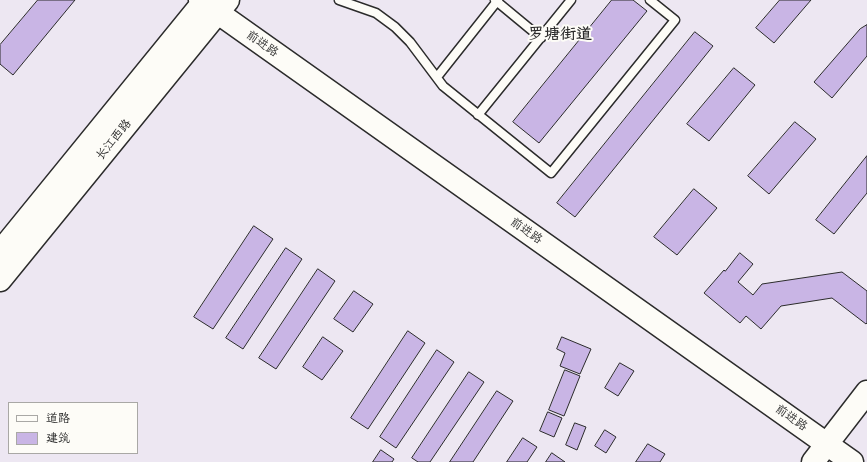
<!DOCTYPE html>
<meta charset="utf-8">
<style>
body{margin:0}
#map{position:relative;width:867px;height:462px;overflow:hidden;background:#ede7f2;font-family:Pangolin,"LXGW WenKai TC",sans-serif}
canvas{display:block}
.legend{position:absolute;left:8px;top:402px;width:130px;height:52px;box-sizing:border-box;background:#fdfcf7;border:1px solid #a9a8a5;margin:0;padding:5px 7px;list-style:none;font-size:12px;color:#2b2b2b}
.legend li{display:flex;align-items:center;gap:8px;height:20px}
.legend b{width:20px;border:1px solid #a9a8a5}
</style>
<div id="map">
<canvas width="867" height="462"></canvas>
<ul class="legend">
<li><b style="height:5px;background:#fdfcf7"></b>道路</li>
<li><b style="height:11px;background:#c9b5e5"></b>建筑</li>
</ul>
</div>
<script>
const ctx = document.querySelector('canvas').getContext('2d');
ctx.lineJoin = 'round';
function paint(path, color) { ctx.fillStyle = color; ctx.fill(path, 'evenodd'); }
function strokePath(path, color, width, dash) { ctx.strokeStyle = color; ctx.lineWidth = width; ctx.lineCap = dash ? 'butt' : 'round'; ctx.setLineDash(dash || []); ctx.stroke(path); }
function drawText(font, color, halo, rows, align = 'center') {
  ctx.font = font + ' Pangolin,"LXGW WenKai TC",sans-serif'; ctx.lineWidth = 4; ctx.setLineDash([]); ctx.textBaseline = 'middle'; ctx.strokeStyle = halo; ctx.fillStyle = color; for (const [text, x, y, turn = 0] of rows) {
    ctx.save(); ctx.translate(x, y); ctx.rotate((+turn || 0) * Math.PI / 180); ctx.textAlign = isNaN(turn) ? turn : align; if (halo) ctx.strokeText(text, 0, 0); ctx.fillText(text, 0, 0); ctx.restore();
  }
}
const building = new Path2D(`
 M 38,0 L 75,0 L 13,75 L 0,64 L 0,45 Z
 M 612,0 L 633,0 L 647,11 L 539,143 L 513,122 Z
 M 780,0 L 811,0 L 774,43 L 756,28 Z
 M 867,25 L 867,56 L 832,98 L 814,82 L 860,29 Z
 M 695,32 L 713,46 L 575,217 L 557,203 Z
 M 734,68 L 755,85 L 709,141 L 687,124 Z
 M 795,122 L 816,139 L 769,194 L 748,176 Z
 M 867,156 L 867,193 L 834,234 L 816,220 Z
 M 694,189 L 717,208 L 677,255 L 654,237 Z
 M 254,226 L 273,239 L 213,329 L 194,317 Z
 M 286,248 L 302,259 L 243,349 L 226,338 Z
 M 740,253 L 753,264 L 738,282 L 753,295 L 762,284 L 842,272 L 867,291 L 867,323 L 866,324 L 832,298 L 781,306 L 761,329 L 746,316 L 740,323 L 704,293 L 724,270 L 725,271 Z
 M 318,269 L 335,281 L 276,369 L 259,358 Z
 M 354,291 L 373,304 L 353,332 L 334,319 Z
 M 408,331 L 425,343 L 368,429 L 351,418 Z
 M 323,337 L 343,351 L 322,380 L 303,367 Z
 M 562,337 L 591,349 L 580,374 L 560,366 L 565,353 L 557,349 Z
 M 437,350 L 454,362 L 396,448 L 380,437 Z
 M 620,363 L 634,371 L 618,396 L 605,388 Z
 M 565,370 L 580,376 L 564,416 L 549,410 Z
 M 469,372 L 484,382 L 430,462 L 418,462 L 412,458 Z
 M 497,391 L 513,401 L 473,462 L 450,462 Z
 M 548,412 L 562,418 L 554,437 L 540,431 Z
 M 575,423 L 586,427 L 577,450 L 566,445 Z
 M 605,430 L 616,437 L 606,453 L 595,446 Z
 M 523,438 L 537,447 L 527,462 L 507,462 Z
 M 648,444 L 665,454 L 660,462 L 636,462 Z
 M 381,450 L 394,459 L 392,462 L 373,462 Z
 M 552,453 L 565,462 L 546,462 Z`);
paint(building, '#c9b5e5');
strokePath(building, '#2b2b2b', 1);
const lane = new Path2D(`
 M 339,0 L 376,13 L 395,27 L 410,42 L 443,86 L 551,173 L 675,20 L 650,0
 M 495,0 L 541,38
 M 437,77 L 498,0
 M 478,115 L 571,0`);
const secondary = new Path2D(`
 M 200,0 L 852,462
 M 0,252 L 205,0
 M 0,280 L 228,0
 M 813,462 L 867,392`);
strokePath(lane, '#2b2b2b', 11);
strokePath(secondary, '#2b2b2b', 25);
strokePath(lane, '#fdfcf7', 8);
strokePath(secondary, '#fdfcf7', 22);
drawText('12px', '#2b2b2b', '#fdfcf7', [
 ["前进路",262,44,35],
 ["长江西路",114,140,-51],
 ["前进路",526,231,35],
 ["前进路",791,418,35]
]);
drawText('bold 16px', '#2b2b2b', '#fdfcf7', [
 ["罗塘街道",560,35]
]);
</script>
